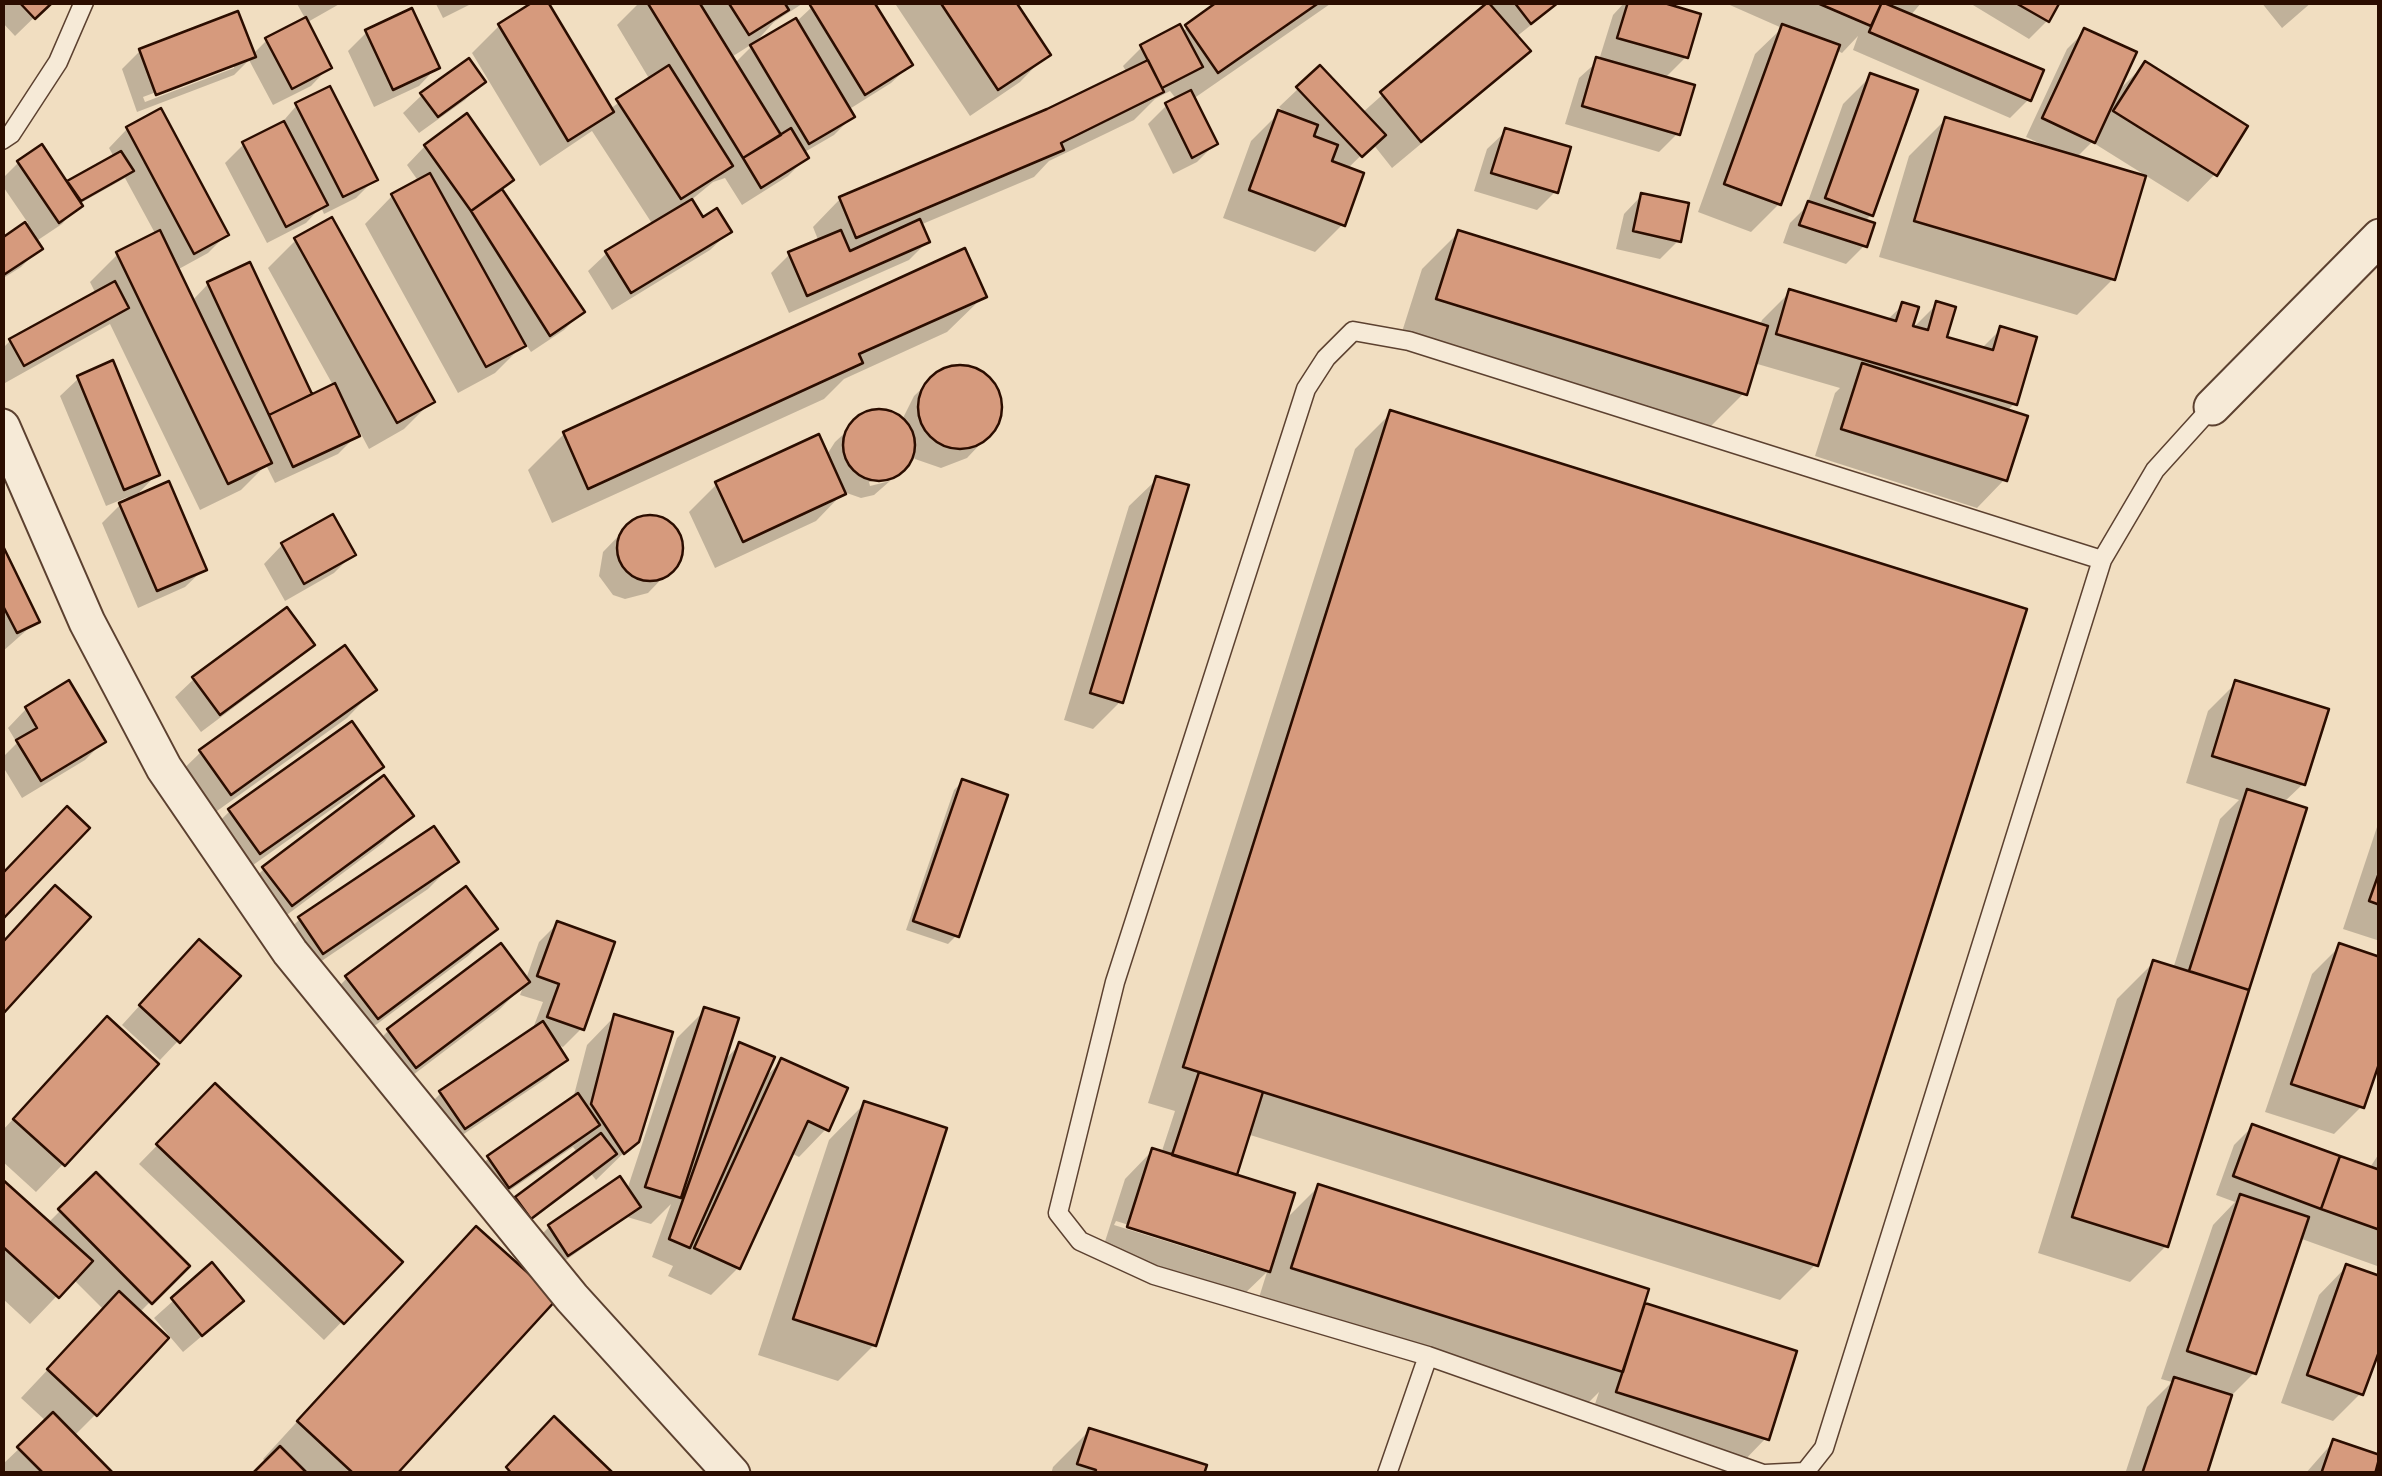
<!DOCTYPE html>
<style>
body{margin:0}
#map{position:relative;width:2382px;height:1476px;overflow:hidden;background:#f1dec1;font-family:"IM FELL French Canon",serif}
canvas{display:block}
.frame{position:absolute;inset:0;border:5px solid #2b0d00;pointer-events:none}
</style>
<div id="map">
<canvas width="2382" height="1476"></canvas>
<div class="frame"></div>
</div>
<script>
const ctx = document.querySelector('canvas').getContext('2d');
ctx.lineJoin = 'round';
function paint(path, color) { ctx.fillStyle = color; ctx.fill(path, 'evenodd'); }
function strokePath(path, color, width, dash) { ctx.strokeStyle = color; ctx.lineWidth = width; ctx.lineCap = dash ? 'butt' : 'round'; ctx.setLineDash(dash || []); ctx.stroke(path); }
paint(new Path2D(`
 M 2,2 L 50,2 L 15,36 L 2,22 Z
 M 296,2 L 343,2 L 306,23 L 329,67 L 311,86 L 273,105 L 249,60 L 234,75 L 137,112 L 122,69 L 140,51 L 252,55 L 267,40 L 306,20 ZM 234,63 L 234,68 L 145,102 L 143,97 Z
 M 435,2 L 475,2 L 443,18 Z
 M 640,2 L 805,2 L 774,22 L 751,47 L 796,22 L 812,7 L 910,65 L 891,83 L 848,110 L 852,117 L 834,135 L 803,153 L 806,158 L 788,176 L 742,205 L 725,178 L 713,182 L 690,201 L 702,220 L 729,232 L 710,250 L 612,310 L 588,271 L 607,253 L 653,225 L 592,131 L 540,166 L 472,53 L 499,26 L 610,109 L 650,80 L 617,25 ZM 749,46 L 750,48 L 734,64 L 730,58 Z
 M 894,2 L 1013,2 L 1047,54 L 1020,82 L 970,116 Z
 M 1222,2 L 1333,2 L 1193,99 L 1215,144 L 1197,162 L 1173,174 L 1148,124 L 1166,106 L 1177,100 L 1170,91 L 1155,99 L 1134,120 L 1049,161 L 1034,177 L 920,225 L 927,242 L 909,260 L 789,313 L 771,273 L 789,255 L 819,242 L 813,227 L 840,199 L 1048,111 L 1127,73 L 1123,66 L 1142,47 L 1182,32 Z
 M 1487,2 L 1560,2 L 1516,37 L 1528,50 L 1500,78 L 1392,168 L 1373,144 L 1347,169 L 1343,224 L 1315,252 L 1223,218 L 1251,141 L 1279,113 L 1288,116 L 1279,107 L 1320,68 L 1362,113 Z
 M 1625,2 L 1653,2 L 1686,57 L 1664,79 L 1678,133 L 1659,152 L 1565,124 L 1579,78 L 1599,60 L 1613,15 Z
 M 1723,2 L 1922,2 L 1910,16 L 2029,99 L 2010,118 L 1853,50 L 1858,36 L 1842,53 L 1836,50 L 1779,204 L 1751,232 L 1698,212 L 1755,54 L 1782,28 Z
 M 1968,2 L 2057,2 L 2047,21 L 2029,39 Z
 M 2261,2 L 2312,2 L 2282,28 Z
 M 2085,31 L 2116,93 L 2145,64 L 2215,174 L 2188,202 L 2092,142 L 2076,158 L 2113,279 L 2077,315 L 1879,257 L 1909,156 L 1945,120 L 2042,148 L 2043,145 L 2026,137 L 2067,49 Z
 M 367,32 L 437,67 L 419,86 L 374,107 L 348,51 Z
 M 1871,76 L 1871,215 L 1864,222 L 1864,246 L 1846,264 L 1783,243 L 1790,223 L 1806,207 L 1843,104 Z
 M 483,81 L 465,100 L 419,133 L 403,113 L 422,95 Z
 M 297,105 L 375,179 L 356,198 L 324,214 L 321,207 L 306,223 L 267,243 L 225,163 L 244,144 L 279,126 Z
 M 127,129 L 226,235 L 208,253 L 177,270 L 192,301 L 208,284 L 249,265 L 311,398 L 334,387 L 268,268 L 296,240 L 432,401 L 404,429 L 369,449 L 360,432 L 338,454 L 275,483 L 266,465 L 241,490 L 200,510 L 110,324 L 5,383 L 2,349 L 10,341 L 96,294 L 90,282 L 118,254 L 156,235 L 125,178 L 79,204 L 62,224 L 35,242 L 40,248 L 21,267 L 2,279 L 2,241 L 28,223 L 2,185 L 2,179 L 18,163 L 66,185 L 114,157 L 109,148 Z
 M 1506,131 L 1556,191 L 1537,210 L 1474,191 L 1487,149 Z
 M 425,146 L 511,179 L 500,191 L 582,312 L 564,330 L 531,352 L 525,343 L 495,373 L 458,393 L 365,224 L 392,196 L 419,182 L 407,165 Z
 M 1642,195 L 1678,241 L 1660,259 L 1616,249 L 1624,214 Z
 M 1458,233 L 1760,326 L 1762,320 L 1790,292 L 1887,320 L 1903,305 L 1909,332 L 1937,304 L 1944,338 L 1981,349 L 2001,329 L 2014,404 L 2006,412 L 2004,480 L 1977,508 L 1815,456 L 1835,393 L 1840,388 L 1754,363 L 1744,393 L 1708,429 L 1401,335 L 1422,269 Z
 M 984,296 L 947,332 L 844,379 L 824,399 L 552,523 L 528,470 L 564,434 Z
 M 960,367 L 986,376 L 994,386 L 1000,413 L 986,438 L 967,458 L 941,468 L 915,459 L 912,454 L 895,476 L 869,482 L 870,486 L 890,481 L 874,495 L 861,498 L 844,492 L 816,521 L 715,568 L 689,512 L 717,484 L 826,456 L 835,442 L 865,414 L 878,411 L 902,420 L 914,396 L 934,377 Z
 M 79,378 L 157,474 L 132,500 L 204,569 L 185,587 L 138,608 L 102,523 L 128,497 L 106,506 L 60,396 Z
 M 1391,413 L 1816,1264 L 1780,1300 L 1247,1134 L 1234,1177 L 1283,1222 L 1318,1187 L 1639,1312 L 1645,1306 L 1766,1438 L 1739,1466 L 1590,1419 L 1599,1392 L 1584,1407 L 1257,1304 L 1267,1272 L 1240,1298 L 1101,1254 L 1125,1179 L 1152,1151 L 1161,1154 L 1175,1111 L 1148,1103 L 1355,449 ZM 1116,1221 L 1255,1264 L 1255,1269 L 1114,1225 Z
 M 1157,479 L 1121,701 L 1093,729 L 1064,720 L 1129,506 Z
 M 654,517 L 666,521 L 680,541 L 676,564 L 648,593 L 625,599 L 613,595 L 599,576 L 603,552 L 631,523 Z
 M 332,518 L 353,554 L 334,573 L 285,601 L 264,564 L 282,545 Z
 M 2,550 L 37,621 L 2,652 Z
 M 311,645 L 293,663 L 201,732 L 175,697 L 194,679 Z
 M 2236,683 L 2303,784 L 2283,803 L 2304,809 L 2166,1246 L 2130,1282 L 2038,1253 L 2117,999 L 2153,963 L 2173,969 L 2220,819 L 2239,800 L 2186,783 L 2208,711 Z
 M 68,684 L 103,742 L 85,760 L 22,798 L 2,765 L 2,758 L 17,743 L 8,728 L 26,709 Z
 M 374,690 L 347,718 L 203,821 L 173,779 L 201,752 Z
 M 381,767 L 353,794 L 232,880 L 202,838 L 230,811 Z
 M 962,782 L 956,936 L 948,944 L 906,930 L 954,790 Z
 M 411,815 L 383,843 L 264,932 L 236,896 L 264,869 Z
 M 2380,818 L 2380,941 L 2343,929 Z
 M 455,862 L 428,889 L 295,979 L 272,946 L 300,919 Z
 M 557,924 L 582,1028 L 563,1047 L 555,1044 L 565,1059 L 547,1078 L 446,1146 L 423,1111 L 441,1093 L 532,1031 L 543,1002 L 520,995 L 524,985 L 500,1009 L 388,1094 L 361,1059 L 388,1031 L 501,947 L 526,979 L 539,942 Z
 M 495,929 L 468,956 L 349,1045 L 320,1006 L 347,978 Z
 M 2340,946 L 2362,1106 L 2334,1134 L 2265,1112 L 2312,974 Z
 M 181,960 L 178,1041 L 160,1060 L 122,1025 Z
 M 705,1010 L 722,1063 L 739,1045 L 763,1080 L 781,1061 L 826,1129 L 799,1157 L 791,1153 L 738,1268 L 711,1295 L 668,1276 L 673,1266 L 652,1257 L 671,1204 L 651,1224 L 627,1217 L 549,1272 L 531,1245 L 549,1227 L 620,1179 L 627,1190 L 677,1038 Z
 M 614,1017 L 637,1140 L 596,1180 L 592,1175 L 511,1235 L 498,1218 L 516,1199 L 578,1153 L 573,1147 L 490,1204 L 470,1176 L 489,1158 L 573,1099 L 587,1045 Z
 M 80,1047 L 63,1164 L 36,1192 L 2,1161 L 2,1131 Z
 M 215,1086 L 400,1262 L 324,1340 L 139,1164 Z
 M 865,1103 L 874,1345 L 838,1381 L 758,1355 L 829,1140 Z
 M 2252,1127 L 2369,1169 L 2380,1152 L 2380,1267 L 2299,1238 L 2254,1373 L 2228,1399 L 2204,1474 L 2125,1474 L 2147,1407 L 2172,1382 L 2161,1379 L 2213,1225 L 2235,1202 L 2216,1195 L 2234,1145 Z
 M 96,1175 L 186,1266 L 139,1313 L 96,1414 L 74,1436 L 110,1474 L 7,1474 L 2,1465 L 47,1422 L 21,1398 L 104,1310 L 73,1279 L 30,1324 L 2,1298 L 2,1182 L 48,1223 Z
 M 440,1265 L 394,1474 L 256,1474 L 267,1463 L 263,1459 Z
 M 212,1266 L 222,1319 L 183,1352 L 154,1318 Z
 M 2346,1267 L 2361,1393 L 2333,1421 L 2281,1403 L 2319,1295 Z
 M 1089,1431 L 1202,1474 L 1051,1474 L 1053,1467 Z
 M 2334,1441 L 2372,1474 L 2305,1474 Z`), '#0003');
const building = new Path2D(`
 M 19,2 L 53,2 L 35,19 Z
 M 533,2 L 548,2 L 614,112 L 568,141 L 498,24 Z
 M 647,2 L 699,2 L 781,135 L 743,158 Z
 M 728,2 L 784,2 L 789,10 L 749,35 Z
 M 814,2 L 874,2 L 913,65 L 865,95 L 810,5 Z
 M 940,2 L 1016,2 L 1051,55 L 998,90 Z
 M 1217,2 L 1320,2 L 1218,73 L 1185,25 Z
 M 1488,2 L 1531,51 L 1421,142 L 1380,92 Z
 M 1514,2 L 1559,2 L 1531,24 Z
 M 1628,2 L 1661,2 L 1701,14 L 1688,58 L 1617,38 Z
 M 1815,2 L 1882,2 L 1871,26 Z
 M 1882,2 L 2044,70 L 2031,101 L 1869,32 Z
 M 2014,2 L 2060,2 L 2049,22 Z
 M 412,8 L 440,68 L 393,90 L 365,30 Z
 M 238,11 L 256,57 L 156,95 L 139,49 Z
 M 306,17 L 332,68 L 292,89 L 265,38 Z
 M 796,18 L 855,117 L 809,144 L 750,45 Z
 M 1180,24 L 1203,67 L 1162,88 L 1140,45 Z
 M 1782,24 L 1840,45 L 1781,205 L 1724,184 Z
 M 2084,28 L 2137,52 L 2095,143 L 2042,118 Z
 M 1596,57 L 1695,85 L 1680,135 L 1582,106 Z
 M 469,58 L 486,82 L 438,117 L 420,93 Z
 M 1148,60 L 1164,92 L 1061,143 L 1064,150 L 856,238 L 839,197 L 1047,109 Z
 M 2145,61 L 2248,126 L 2217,176 L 2113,111 Z
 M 669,65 L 733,166 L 681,199 L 616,99 Z
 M 1320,65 L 1386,135 L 1362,157 L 1296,87 Z
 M 1870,73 L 1918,90 L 1873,216 L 1825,198 Z
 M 330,86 L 378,180 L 343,197 L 295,103 Z
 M 1191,90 L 1218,144 L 1192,158 L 1165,103 Z
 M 161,108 L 229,235 L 194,254 L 126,127 Z
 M 1278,110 L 1318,125 L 1314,136 L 1338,145 L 1332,161 L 1364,173 L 1345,226 L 1249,190 Z
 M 467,113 L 514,180 L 471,211 L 424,145 Z
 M 1945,117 L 2146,176 L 2115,280 L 1914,221 Z
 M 284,121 L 328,205 L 286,227 L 242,142 Z
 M 791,128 L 809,158 L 761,188 L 743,158 Z
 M 1505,128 L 1571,147 L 1558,193 L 1491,173 Z
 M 42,144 L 83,206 L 59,223 L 17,161 Z
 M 121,151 L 134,171 L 81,201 L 67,181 Z
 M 430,173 L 526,346 L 486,367 L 391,194 Z
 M 502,189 L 585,312 L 550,336 L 471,211 Z
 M 1641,193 L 1689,203 L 1681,242 L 1633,231 Z
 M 692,199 L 703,217 L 717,208 L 732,232 L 631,293 L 605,251 Z
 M 1808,201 L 1875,223 L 1867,247 L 1799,225 Z
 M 332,217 L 435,402 L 397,423 L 294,238 Z
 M 920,219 L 930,242 L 807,296 L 788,252 L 841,230 L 850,251 Z
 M 25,222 L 43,249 L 2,276 L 2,238 Z
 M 160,230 L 272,463 L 228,484 L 116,252 Z
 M 1458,230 L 1768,326 L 1747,395 L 1436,299 Z
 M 965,248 L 987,297 L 859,354 L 863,363 L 588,489 L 563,432 Z
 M 250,262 L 312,394 L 269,415 L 207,282 Z
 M 115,281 L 129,308 L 24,366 L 9,339 Z
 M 1789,289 L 1896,321 L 1902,302 L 1919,307 L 1913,326 L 1928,330 L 1936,301 L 1956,307 L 1947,337 L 1993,350 L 2000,326 L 2037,337 L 2017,405 L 1776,334 Z
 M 113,360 L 160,475 L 124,490 L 77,376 Z
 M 1862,363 L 2028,416 L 2007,481 L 1841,429 Z
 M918 407a42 42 0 1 1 84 0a42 42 0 1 1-84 0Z
 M 335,383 L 360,436 L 293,467 L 269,415 Z
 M843 445a36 36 0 1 1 72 0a36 36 0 1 1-72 0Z
 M 1390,410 L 2027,609 L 1818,1266 L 1183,1067 Z
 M 819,434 L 846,494 L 743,542 L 715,482 Z
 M 1156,476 L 1189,485 L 1123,703 L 1090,693 Z
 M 169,481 L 207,570 L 157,591 L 119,503 Z
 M 333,514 L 356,555 L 304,584 L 281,543 Z
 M617 548a33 33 0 1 1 66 0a33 33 0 1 1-66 0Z
 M 2,544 L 40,622 L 17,633 L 2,604 Z
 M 287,607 L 315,645 L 220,715 L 192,677 Z
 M 345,645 L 377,690 L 231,795 L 199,750 Z
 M 69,680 L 106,742 L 41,781 L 16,740 L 37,728 L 25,707 Z
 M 2235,680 L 2329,709 L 2305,785 L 2212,756 Z
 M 352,721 L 384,767 L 260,854 L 228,809 Z
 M 384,775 L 414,816 L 292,906 L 262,867 Z
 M 962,779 L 1008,795 L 959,937 L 913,921 Z
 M 2247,789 L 2307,808 L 2249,990 L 2189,971 Z
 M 67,806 L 90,828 L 2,920 L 2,874 Z
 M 434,826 L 459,862 L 323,954 L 298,917 Z
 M 2380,870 L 2380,905 L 2369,901 Z
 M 55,885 L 91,917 L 2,1015 L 2,943 Z
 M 466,886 L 498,929 L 378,1019 L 345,976 Z
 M 557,921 L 615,942 L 584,1030 L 547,1017 L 559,984 L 537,976 Z
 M 199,939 L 241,976 L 180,1043 L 139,1005 Z
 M 501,943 L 530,982 L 416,1068 L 387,1029 Z
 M 2339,943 L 2380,957 L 2380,1061 L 2364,1108 L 2291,1084 Z
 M 2153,960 L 2249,990 L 2168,1247 L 2072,1217 Z
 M 704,1007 L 739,1018 L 681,1198 L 645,1187 Z
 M 614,1014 L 673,1032 L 639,1142 L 624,1154 L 591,1104 Z
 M 107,1016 L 159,1064 L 65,1166 L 13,1119 Z
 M 543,1021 L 568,1060 L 465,1129 L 439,1091 Z
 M 739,1042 L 775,1057 L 690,1248 L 669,1239 Z
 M 781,1058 L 848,1088 L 829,1131 L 808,1121 L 740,1269 L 694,1248 Z
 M 1199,1072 L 1263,1092 L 1237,1175 L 1172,1155 Z
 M 215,1083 L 403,1262 L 344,1324 L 156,1144 Z
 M 578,1093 L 600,1125 L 509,1188 L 487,1156 Z
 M 864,1101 L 947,1128 L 876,1346 L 793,1319 Z
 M 2252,1124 L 2340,1156 L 2321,1209 L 2233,1176 Z
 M 601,1133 L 617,1154 L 531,1219 L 515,1197 Z
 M 1152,1148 L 1295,1193 L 1270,1272 L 1127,1227 Z
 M 2340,1156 L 2380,1170 L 2380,1230 L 2321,1209 Z
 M 96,1172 L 190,1266 L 152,1304 L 58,1209 Z
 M 620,1176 L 641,1207 L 568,1256 L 548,1225 Z
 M 2,1179 L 93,1261 L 59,1298 L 2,1246 Z
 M 1318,1184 L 1649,1289 L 1623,1372 L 1291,1268 Z
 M 2240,1194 L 2309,1217 L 2256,1374 L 2187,1351 Z
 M 476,1226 L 557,1299 L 397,1474 L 354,1474 L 297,1421 Z
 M 212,1262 L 244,1301 L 202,1336 L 171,1298 Z
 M 2346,1264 L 2380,1276 L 2380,1349 L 2363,1395 L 2307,1375 Z
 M 119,1291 L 169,1338 L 97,1416 L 47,1369 Z
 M 1645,1303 L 1797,1351 L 1769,1440 L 1616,1392 Z
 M 2174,1377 L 2232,1395 L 2207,1474 L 2142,1474 Z
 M 53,1412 L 113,1473 L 113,1474 L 44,1474 L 17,1447 Z
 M 554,1416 L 614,1474 L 512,1474 L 506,1467 Z
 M 1089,1428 L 1207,1465 L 1204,1474 L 1094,1474 L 1096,1470 L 1077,1464 Z
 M 2333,1439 L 2380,1455 L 2375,1474 L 2321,1474 Z
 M 280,1446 L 308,1474 L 252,1474 Z`);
paint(building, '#d69a7d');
strokePath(building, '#2b0d00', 2.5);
const service = new Path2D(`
 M 2,140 L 11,134 L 58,62 L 84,2
 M 1387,1474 L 1428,1356
 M 1763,1474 L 1428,1356 L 1154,1275 L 1080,1241 L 1058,1213 L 1115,982 L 1306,389 L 1326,358 L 1353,331 L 1409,341 L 2102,560
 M 1765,1474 L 1805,1472 L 1824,1448 L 2102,560 L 2155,470 L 2212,407`);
const minor = new Path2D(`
 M 2212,407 L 2380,237
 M 2,427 L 87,622 L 164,768 L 290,952 L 572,1298 L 732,1474`);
strokePath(service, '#5c4130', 21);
strokePath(minor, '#5c4130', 39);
strokePath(service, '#f6ead7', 18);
strokePath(minor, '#f6ead7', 35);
</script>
